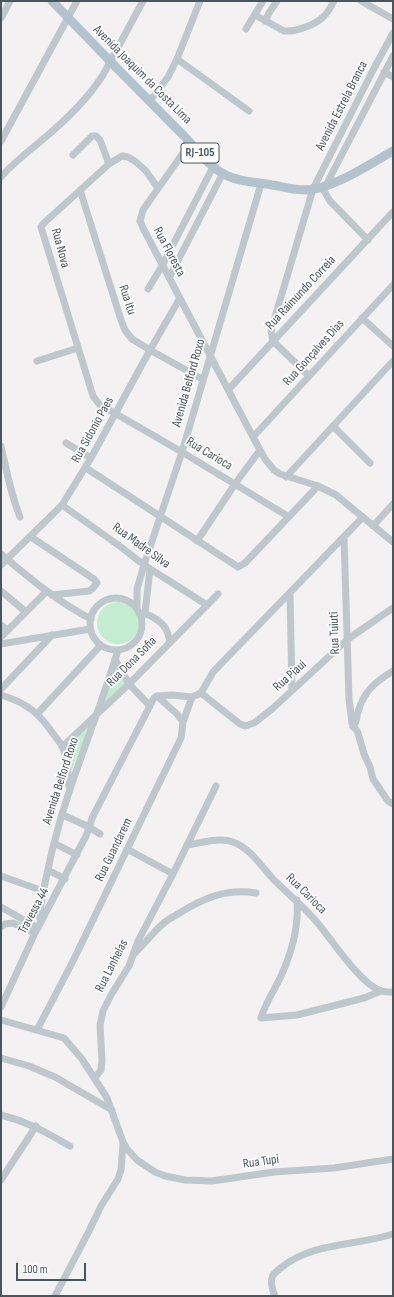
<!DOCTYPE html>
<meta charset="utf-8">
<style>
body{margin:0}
#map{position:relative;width:394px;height:1297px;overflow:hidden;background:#f3f1f1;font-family:"Sofia Sans Condensed",sans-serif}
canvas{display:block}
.frame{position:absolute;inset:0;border:2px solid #4a565d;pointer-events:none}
.scale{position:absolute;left:16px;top:1263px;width:70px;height:18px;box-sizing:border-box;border:2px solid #4a565d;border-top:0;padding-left:5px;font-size:12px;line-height:14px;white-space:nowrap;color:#4a565d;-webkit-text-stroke:3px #fff;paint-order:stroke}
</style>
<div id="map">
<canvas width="394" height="1297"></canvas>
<div class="frame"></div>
<div class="scale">100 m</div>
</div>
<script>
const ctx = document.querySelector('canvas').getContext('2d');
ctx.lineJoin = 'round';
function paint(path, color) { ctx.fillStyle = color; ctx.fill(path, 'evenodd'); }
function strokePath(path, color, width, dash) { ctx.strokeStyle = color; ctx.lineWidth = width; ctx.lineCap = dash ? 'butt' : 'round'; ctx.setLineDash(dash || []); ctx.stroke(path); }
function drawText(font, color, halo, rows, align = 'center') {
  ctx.font = font + ' "Sofia Sans Condensed",sans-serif'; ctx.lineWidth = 3.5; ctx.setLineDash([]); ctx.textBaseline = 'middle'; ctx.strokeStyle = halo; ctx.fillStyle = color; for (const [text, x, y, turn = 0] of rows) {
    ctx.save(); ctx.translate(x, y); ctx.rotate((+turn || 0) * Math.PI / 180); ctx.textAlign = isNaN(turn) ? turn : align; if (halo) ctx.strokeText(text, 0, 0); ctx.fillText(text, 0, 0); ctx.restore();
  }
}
paint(new Path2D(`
 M97 623a21 21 0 1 1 42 0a21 21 0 1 1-42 0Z
 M 116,666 L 126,682 L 95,715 L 69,776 L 67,749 L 95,715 Z`), '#c4eccf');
strokePath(new Path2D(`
 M 361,1 L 393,19
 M 255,15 L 284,31 C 295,32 315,25 323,17 C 328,13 331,7 334,1
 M 1,18 L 10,1
 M 265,21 L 269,13 L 277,1
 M 246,29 L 263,1
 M 177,59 L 249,111
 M 384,72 L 393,77
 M 150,101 L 168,77 L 177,59 L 200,1
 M 1,141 L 77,1
 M 190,143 L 143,210 L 140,221 L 143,228 L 253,437 L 265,459 L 274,470 L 280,474 L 318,486 L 336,495 L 393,542
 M 73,155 L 92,136 L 96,136 L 100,140 L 109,164
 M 1,177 C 13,163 28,152 42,140 C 65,121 87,100 103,75 L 143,1
 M 158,188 L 146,171 L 136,162 L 128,157 L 122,156 L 109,164 L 45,222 L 41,227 L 93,396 L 99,404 L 182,452 L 289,517
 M 80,190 L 121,320 L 125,330 L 132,339 L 150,350 L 202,379
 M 368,240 L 330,201 L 324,191 L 325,187 L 393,56
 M 169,278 L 223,173
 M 148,289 L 162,266 L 213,167
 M 362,318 L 393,346
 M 37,361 L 78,348
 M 309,376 L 273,341 L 271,331 L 273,324 L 313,189 L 371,74 L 393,33
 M 228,390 L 393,212
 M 333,426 L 370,463
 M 253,437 L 393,285
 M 66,443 L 91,458
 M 1,446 C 6,470 11,494 20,517
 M 86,468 L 238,567 L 245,563 L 318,486
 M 286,477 L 393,361
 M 62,505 L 121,547 L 144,565 L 207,605
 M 373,526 L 393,504
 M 31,537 L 94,579 L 97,583 L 92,589 L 89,591 L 52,595
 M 344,537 L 349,699 L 352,723 L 358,733 L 364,754 L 370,767 L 373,779 L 388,801 L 393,804
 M 197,541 L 235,484 L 260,450
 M 1,554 C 29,578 58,602 91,619
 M 1,565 L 62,505 L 91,458 L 150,350 L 180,298
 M 1,591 L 26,612
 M 290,593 L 292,690
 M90 624a26 26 0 1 1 52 0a26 26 0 1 1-52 0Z
 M 137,609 L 137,589 L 144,565 L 182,452 L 261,184
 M 139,613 C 149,613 161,621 166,629 C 168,633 169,638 170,642
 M 145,613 L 150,569
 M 1,625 L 7,630
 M 1,637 L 47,591
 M 1,644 L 90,629
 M 115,659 L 129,684 L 150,706
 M 1,689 L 52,635
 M 201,693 L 213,672 L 363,517
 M 1,695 C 27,703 39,713 54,735 C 57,739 61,743 63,748 C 68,760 68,775 69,787
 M 157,696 L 172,695 L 192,697 L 201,693 L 240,724 L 245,726 L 254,723 L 272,709 L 348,639 L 393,608
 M 38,713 L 101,645
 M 183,722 L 192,697
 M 353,727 C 357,723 356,718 358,712 C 364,691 375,682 393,671
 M 62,747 L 129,684 L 218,594
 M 63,815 L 89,827 L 100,834
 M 54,843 L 77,855
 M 187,845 C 201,843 219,837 233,842 C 250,848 261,866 273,879 C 287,893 302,905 315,920 C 331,938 359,983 381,991 C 384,992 389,992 393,992
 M 127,849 L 173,874
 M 48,870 L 65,879
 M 1,876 L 43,891
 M 297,900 C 299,926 292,952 281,976 C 274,991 266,1002 261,1018 L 297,1015 L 364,998 L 381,991
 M 1,907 L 38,928
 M 41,922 L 39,916 C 46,873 56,830 70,789 C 86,742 104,697 118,650
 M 1,927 L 5,924 L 13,923 L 35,933
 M 135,953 C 145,943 154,931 165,922 C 169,919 174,916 178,914 C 203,898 227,888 256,893
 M 1,1007 L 35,933 L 86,836 L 93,816 L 154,698 L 157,696 L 177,714 L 183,722 L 181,738 L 73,961 L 37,1030
 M 1,1020 L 64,1038 L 82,1059 L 107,1098 L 123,1142 L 127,1149 L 137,1160 L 155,1172 L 165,1176 L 185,1180 L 212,1181 L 274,1172 L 334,1168 L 393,1159
 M 1,1058 L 29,1066 L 55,1077 L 112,1110
 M 95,1078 L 101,1070 L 102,1061 L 100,1025 L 103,1011 L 111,995 L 129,966 L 138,941 L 173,874 L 216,786
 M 1,1115 C 29,1122 45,1132 70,1146
 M 1,1180 L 36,1126
 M 55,1296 L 88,1233 L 101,1206 L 118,1179 L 121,1170 L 123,1143
 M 275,1296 C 272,1290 270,1281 273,1275 C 276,1272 279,1269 282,1267 C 313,1242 357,1246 393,1234`), '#bec7cc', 7);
strokePath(new Path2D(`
 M 52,1 C 94,45 136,88 179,131 C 194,145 205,163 222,173 C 237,182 256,182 272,185 C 286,187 300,192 314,189 C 340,184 370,164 393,151`), '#b3c3cd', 9);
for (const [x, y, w] of [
 [200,153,38]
]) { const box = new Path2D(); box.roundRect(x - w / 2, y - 10, w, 20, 3); ctx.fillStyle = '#fff'; ctx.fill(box); strokePath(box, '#4a565d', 1); }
drawText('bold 12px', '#4a565d', null, [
 ["RJ-105",200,153]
]);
drawText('13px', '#4a565d', '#fff', [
 ["Avenida Joaquim da Costa Lima",142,75,45],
 ["Avenida Estrela Branca",342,106,-63],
 ["Rua Nova",60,248,75],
 ["Rua Floresta",169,252,62],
 ["Rua Raimundo Correia",301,293,-47],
 ["Rua Itu",127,300,72],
 ["Rua Gonçalves Dias",314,353,-48],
 ["Avenida Belford Roxo",189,383,-74],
 ["Rua Sidonio Paes",93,430,-61],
 ["Rua Carioca",209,454,31],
 ["Rua Madre Silva",141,546,36],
 ["Rua Tuiuti",335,633,-92],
 ["Rua Dona Sofia",132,662,-45],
 ["Rua Piaui",290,676,-42],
 ["Avenida Belford Roxo",61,781,-72],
 ["Rua Guandarem",114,850,-64],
 ["Rua Carioca",306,894,45],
 ["Travessa 44",34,911,-62],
 ["Rua Lanhelas",112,966,-63],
 ["Rua Tupi",261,1162,-8]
]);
</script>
